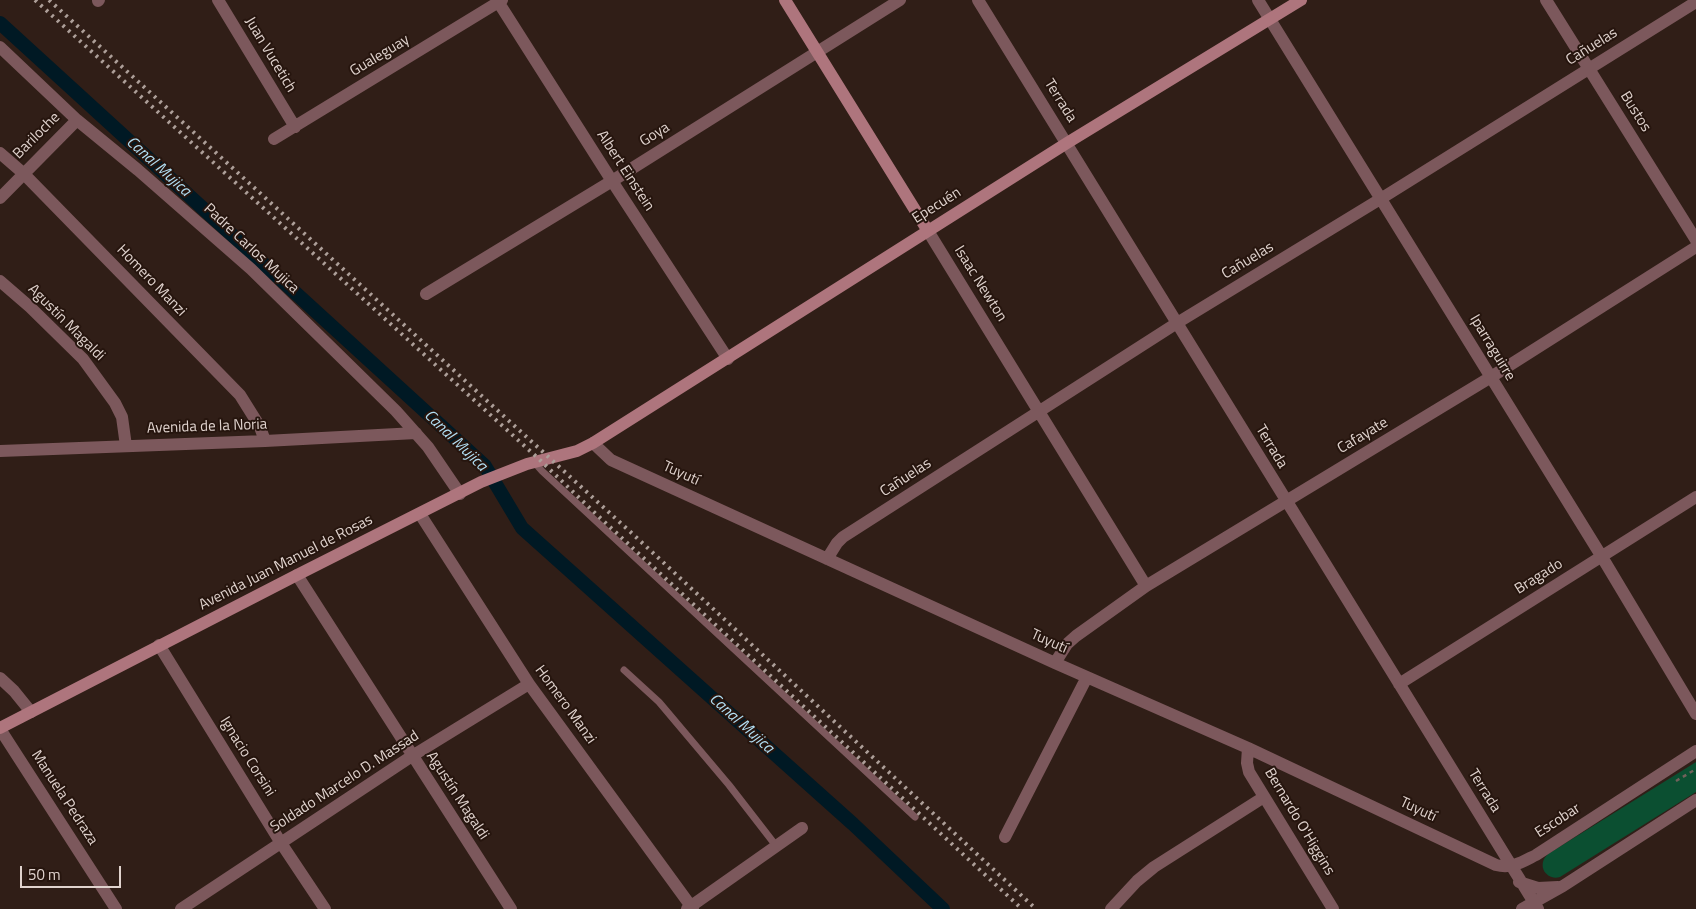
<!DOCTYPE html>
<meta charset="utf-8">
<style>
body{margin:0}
#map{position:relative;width:1696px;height:909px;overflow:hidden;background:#301e17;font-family:"Titillium Web",sans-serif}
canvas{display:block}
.scale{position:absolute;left:20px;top:866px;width:101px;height:22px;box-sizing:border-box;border:2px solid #e0d3ce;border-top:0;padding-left:6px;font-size:15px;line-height:18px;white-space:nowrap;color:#e0d3ce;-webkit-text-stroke:4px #26150e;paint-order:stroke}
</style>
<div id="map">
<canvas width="1696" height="909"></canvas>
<div class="scale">50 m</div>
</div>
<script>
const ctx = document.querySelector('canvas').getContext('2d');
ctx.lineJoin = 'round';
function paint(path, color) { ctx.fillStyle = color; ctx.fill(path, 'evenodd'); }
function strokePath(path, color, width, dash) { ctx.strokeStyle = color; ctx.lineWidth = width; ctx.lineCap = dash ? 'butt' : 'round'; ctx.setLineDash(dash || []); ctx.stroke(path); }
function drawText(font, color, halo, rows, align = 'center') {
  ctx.font = font + ' "Titillium Web",sans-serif'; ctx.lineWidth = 4; ctx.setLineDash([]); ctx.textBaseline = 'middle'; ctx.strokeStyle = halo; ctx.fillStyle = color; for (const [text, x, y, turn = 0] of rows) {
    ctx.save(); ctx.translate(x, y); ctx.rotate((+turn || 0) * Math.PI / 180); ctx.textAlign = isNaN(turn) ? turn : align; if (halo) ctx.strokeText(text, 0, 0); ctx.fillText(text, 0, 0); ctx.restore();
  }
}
paint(new Path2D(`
 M 1696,762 L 1696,792 L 1560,877 C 1546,881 1536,865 1548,854 Z`), '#0b4f31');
strokePath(new Path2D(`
 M 0,23 L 485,466 L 522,528 L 853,824 L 943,909`), '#001924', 14);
strokePath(new Path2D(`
 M 1676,781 L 1696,769`), '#71615b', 2.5, [4, 4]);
strokePath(new Path2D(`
 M 534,462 L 542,471 L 915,817
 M 624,670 L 659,702 L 729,785 L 777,847`), '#7c585c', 7);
strokePath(new Path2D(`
 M 218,0 L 295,127
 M 497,0 L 612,181 L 728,359
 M 978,0 L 1538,909
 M 1258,0 L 1602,557 L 1696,714
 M 1546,0 L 1696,240
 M 98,1 L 99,0
 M 0,47 L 77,120 L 138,170 L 251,269 L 396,411 L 428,447 L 460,494
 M 274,139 L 502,0
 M 0,153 L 23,173 L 240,395 L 260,427 L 265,441
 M 0,198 L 77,120
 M 928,231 L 1146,586
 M 0,281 L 30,307 L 83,359 L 115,403 L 122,417 L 126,446
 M 426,294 L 612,181 L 900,0
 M 593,443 L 611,460 L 1055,663 L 1248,748 L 1496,865 C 1512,869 1522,862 1536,855 L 1696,751
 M 0,451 L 265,441 L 416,433
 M 420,514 L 529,684 L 693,909
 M 827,559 L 837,543 L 843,537 L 1177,323 L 1382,198 L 1696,2
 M 297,575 L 511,909
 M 159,645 L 281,843 L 325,909
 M 1055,663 L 1067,644 L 1076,636 L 1146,586 L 1491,377 L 1696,247
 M 0,678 L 14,691 L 31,712
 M 1399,684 L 1696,497
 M 0,729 L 116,909
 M 1248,748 L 1247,763 L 1249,772 L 1333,909
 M 1005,837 L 1087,677
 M 1519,882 L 1538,888 L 1558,887
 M 181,909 L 412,756 L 529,684
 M 687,909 L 802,828
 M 1111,909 L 1137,881 L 1154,867 L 1264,797
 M 1522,909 L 1563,886 L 1696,800`), '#7c585c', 12);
strokePath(new Path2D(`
 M 785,0 L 928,231
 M 0,728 L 297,575 L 481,482 L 527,464 L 577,451 L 593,443 L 1067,143 L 1301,0`), '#ae757d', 12);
strokePath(new Path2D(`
 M 35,0 L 541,461 L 596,514 L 1022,909
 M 49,0 L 637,538 L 1036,909`), '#ad9f99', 4, [2.5, 5]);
drawText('15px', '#e0d3ce', '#26150e', [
 ["Cañuelas",1592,47,-32],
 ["Juan Vucetich",270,55,59],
 ["Gualeguay",380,56,-31],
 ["Terrada",1060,101,58],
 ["Bustos",1635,112,58],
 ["Goya",655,135,-32],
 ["Bariloche",37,136,-45],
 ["Albert Einstein",625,171,57],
 ["Epecuén",937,206,-32],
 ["Padre Carlos Mujica",251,249,43],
 ["Cañuelas",1248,261,-31],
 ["Homero Manzi",151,281,46],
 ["Isaac Newton",980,284,58],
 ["Agustín Magaldi",66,323,45],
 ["Iparraguirre",1492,348,59],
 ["Avenida de la Noria",207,427,-2],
 ["Cafayate",1363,436,-31],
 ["Terrada",1271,447,59],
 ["Tuyutí",681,474,24],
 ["Cañuelas",906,478,-33],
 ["Avenida Juan Manuel de Rosas",286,563,-27],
 ["Bragado",1539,577,-32],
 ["Tuyutí",1049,642,24],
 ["Homero Manzi",565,705,54],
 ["Ignacio Corsini",247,757,58],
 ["Soldado Marcelo D. Massad",345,782,-33],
 ["Terrada",1484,791,58],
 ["Agustín Magaldi",457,796,57],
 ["Manuela Pedraza",64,798,57],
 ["Tuyutí",1418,810,25],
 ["Escobar",1558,821,-33],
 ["Bernardo O'Higgins",1299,822,59]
]);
drawText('italic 16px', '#b2dff4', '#26150e', [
 ["Canal Mujica",158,167,42],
 ["Canal Mujica",455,441,44],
 ["Canal Mujica",741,724,42]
]);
</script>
